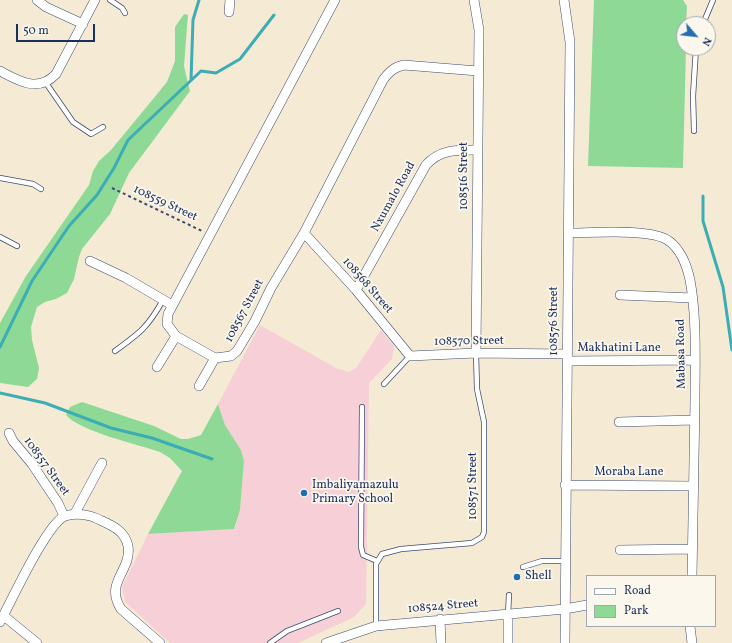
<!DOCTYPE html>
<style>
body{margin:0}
#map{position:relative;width:732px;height:643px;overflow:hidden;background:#f5ebd5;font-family:Vollkorn,serif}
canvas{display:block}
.legend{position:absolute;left:586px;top:575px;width:130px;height:52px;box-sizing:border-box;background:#fbf7ec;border:1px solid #a1a7b3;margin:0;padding:5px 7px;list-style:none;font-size:12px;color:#1b2f5e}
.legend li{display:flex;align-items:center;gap:8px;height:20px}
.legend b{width:20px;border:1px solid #a1a7b3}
.north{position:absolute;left:676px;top:16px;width:40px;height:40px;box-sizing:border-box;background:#fbf7ec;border:1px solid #a1a7b3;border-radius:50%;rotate:118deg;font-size:11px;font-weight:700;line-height:16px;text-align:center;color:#1b2f5e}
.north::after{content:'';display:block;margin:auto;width:14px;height:18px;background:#1f6fb2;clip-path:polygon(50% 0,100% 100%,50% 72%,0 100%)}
.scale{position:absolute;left:16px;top:24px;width:79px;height:18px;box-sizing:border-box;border:2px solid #1b2f5e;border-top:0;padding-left:5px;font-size:12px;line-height:14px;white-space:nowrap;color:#1b2f5e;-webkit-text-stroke:3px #fbf7ec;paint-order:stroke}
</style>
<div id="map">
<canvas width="732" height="643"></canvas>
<ul class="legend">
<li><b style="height:5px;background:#fff"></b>Road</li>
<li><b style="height:11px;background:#8ed996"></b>Park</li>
</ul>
<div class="north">N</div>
<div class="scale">50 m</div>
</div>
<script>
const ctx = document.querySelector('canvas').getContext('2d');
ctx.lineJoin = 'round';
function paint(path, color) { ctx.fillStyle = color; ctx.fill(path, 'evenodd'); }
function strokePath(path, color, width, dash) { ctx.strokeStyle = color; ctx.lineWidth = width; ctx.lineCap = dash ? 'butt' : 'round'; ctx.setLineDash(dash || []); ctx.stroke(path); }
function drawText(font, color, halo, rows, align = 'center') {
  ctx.font = font + ' Vollkorn,serif'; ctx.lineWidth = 3.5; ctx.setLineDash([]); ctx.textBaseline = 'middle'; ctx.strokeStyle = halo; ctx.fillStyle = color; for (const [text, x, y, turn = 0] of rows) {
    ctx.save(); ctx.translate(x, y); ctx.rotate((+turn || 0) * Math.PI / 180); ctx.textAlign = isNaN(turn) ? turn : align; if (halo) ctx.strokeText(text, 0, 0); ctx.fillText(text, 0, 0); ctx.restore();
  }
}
paint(new Path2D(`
 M 260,325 L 336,368 L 349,372 L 356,368 L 381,330 L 394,346 L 392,359 L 369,383 L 366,604 L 354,617 L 298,643 L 170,643 L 125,602 L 122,587 L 148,534 L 234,529 L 236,525 L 240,510 L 244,461 L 241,450 L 225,425 L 218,404 Z`), '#f6cfd7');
paint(new Path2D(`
 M 594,0 L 683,0 L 687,6 L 686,24 L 684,24 L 684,48 L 686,48 L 683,168 L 588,166 Z
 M 184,14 L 188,15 L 184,66 L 190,91 L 129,173 L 110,214 L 82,249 L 79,257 L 74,279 L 67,293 L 56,299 L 45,302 L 37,307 L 31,327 L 32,340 L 39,368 L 37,379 L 28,387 L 0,383 L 0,323 L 26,276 L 89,185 L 93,171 L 99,161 L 111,150 L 167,82 L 175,61 L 175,27 Z
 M 82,402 L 154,426 L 181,439 L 188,439 L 201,435 L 218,404 L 225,425 L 241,450 L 244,461 L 240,510 L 234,529 L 148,534 L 182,471 L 170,458 L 160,452 C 137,444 81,432 66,415 L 70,407 Z`), '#8ed996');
strokePath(new Path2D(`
 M 191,80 L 193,20 L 199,0
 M 703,196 L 703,221 L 723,287 L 732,350
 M 0,347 L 32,281 L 69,226 L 97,195 L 114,168 L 128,140 L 201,71 L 216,73 L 240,59 L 274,15
 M 0,393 L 45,403 L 111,428 L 152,438 L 212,459`), '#3cadb5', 3);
const lane = new Path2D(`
 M 110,0 L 122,8 L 125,13
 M 703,24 L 713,0
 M 46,83 L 73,122 L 91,134 L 103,127
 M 694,131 L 693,96 L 696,48
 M 0,178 L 33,184 L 41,189
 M 0,237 L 17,246
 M 115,351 C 140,333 148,327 163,300
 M 384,384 L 410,356
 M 362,407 L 361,547 L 363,555 L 377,561
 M 523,567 L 542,561 L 565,561
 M 508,614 L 509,595
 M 376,626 L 376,564 L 382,554 L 401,549 L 472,543 L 482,537 L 484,532 L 484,422 L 477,389 L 476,353
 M 270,643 L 287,631 L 338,611`);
const street = new Path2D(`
 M 37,0 L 46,7 L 83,24
 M 335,0 L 168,314 L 167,324 L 176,336 L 215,358 L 231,356 L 237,351 L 255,321 L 271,288 L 304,233 L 383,80 C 389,72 394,67 404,65 L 478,71
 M 474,0 L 479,30 L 476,353
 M 564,0 L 570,42 L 565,643
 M 229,12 L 230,0
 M 0,71 C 19,81 38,93 56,74 L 95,0
 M 304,233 L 356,290 L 410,356 L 476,353 L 567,354
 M 568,233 C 591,233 652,228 669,241 C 681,250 687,266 690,280 C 697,317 695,363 695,401 C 694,459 693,518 692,576
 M 90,261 L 126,278 L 172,305
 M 356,290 L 426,165 C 440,149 457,150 477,150
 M 620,295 L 692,298
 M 567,361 L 695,360
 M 157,367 L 176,336
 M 199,386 L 215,358
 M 619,422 L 694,420
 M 9,433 L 13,441 L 32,464 L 58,503 L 64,516
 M 565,485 L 693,486
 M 74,515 L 102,463
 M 620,550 L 692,549
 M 4,616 L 37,643
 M 440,619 L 441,643
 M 0,622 C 11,602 47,523 65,516 C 76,512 91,515 100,520 C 113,526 125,531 128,546 C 132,571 104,582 121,609 L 160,643
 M 690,626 L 692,643
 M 326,643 L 376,626 L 565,609 L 587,605
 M 508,643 L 508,614`);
strokePath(lane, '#3c4b70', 6);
strokePath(street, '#3c4b70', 10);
strokePath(new Path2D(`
 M 112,188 L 202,231`), '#3c4b70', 2, [3, 3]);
strokePath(lane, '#fff', 4.5);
strokePath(street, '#fff', 9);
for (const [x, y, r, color] of [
 [304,493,4,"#1f6fb2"],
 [517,577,4,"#1f6fb2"]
]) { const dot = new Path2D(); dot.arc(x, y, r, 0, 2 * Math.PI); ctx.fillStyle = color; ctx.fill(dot); strokePath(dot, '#fbf7ec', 1.5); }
drawText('12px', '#1b2f5e', '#fbf7ec', [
 ["108516 Street",465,176,-90],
 ["Nxumalo Road",394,197,-61],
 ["108559 Street",165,204,25],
 ["108568 Street",367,286,49],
 ["108567 Street",245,311,-62],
 ["108576 Street",555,321,-90],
 ["108570 Street",469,342,-1],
 ["Makhatini Lane",619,349],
 ["Mabasa Road",682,354,-91],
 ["108557 Street",46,467,54],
 ["Moraba Lane",629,473],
 ["108571 Street",474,486,-90],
 ["108524 Street",443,607,-5]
]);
drawText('12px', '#1b2f5e', '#fbf7ec', [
 ["Imbaliyamazulu",312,486],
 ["Primary School",312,500],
 ["Shell",525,577]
], 'left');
</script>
